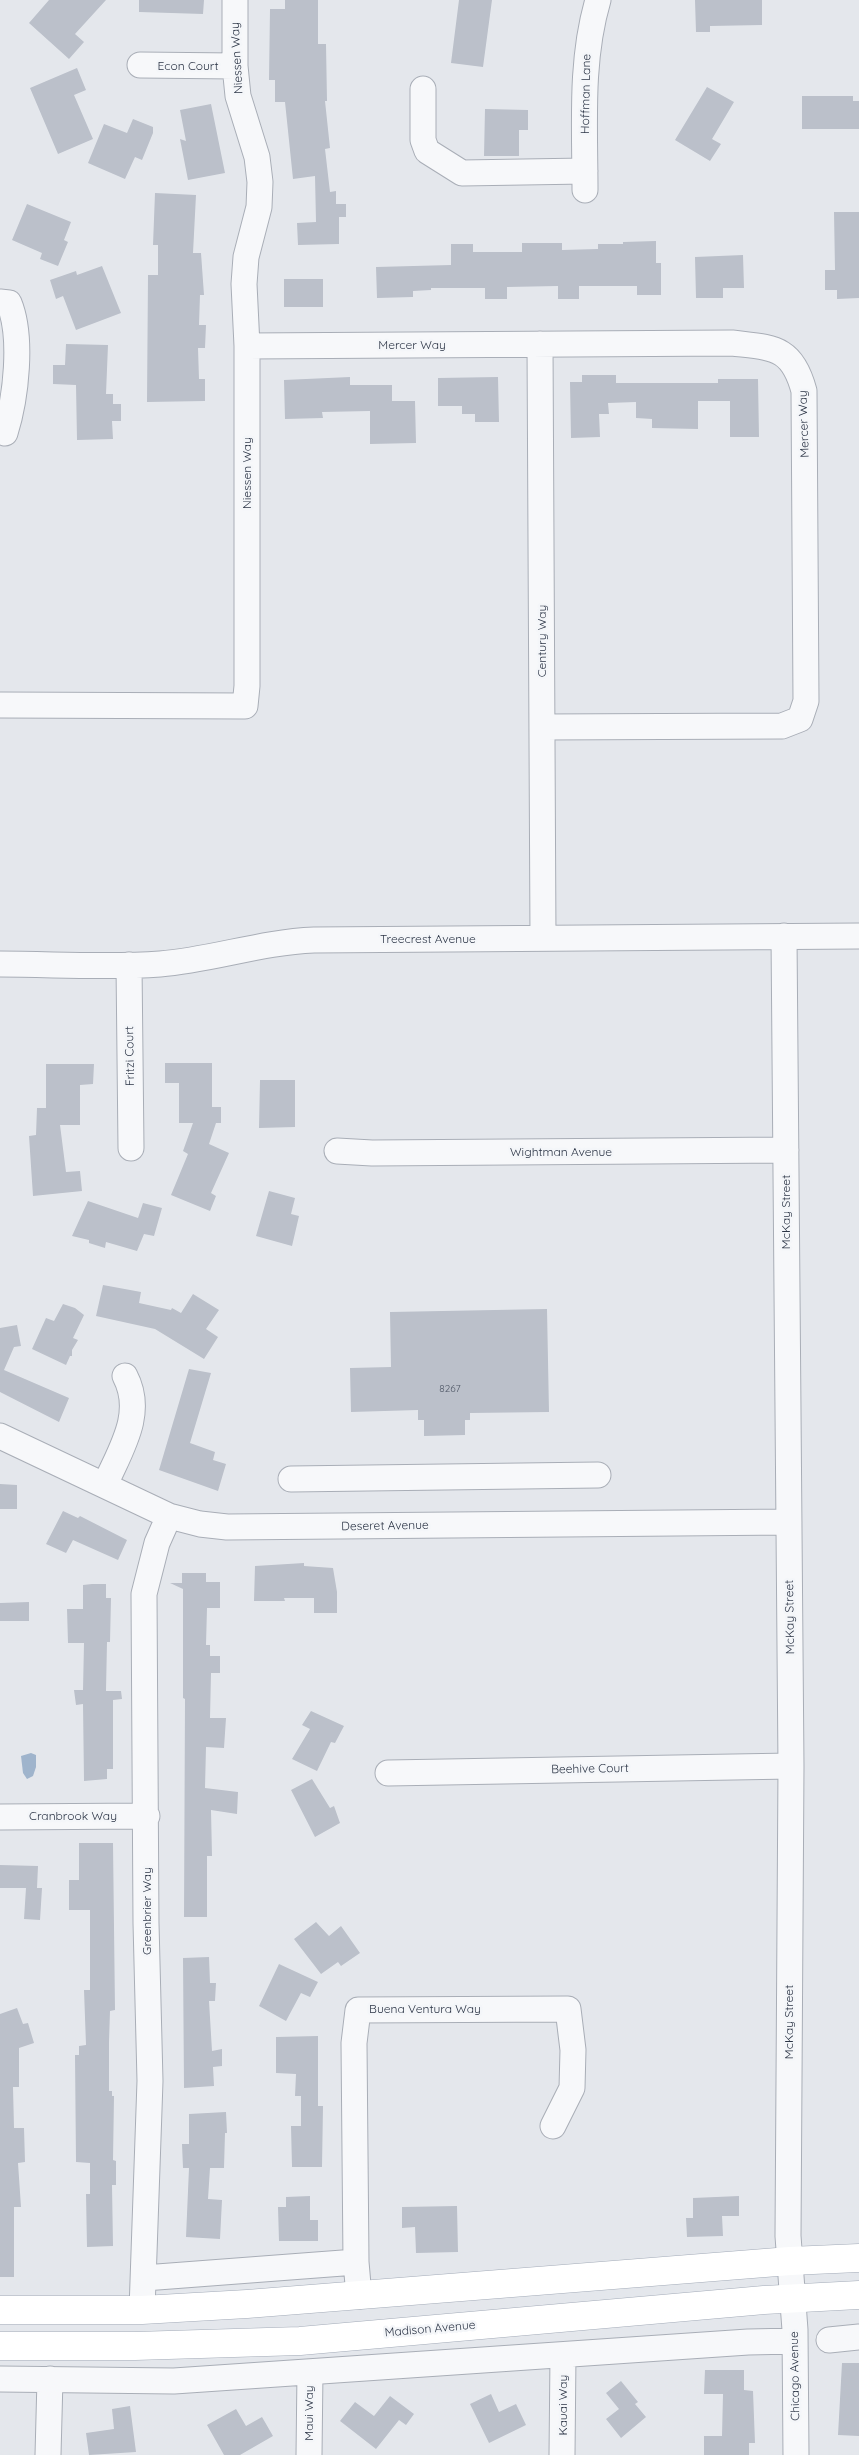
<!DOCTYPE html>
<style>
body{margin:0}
canvas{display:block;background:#e4e7ec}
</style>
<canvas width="859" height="2455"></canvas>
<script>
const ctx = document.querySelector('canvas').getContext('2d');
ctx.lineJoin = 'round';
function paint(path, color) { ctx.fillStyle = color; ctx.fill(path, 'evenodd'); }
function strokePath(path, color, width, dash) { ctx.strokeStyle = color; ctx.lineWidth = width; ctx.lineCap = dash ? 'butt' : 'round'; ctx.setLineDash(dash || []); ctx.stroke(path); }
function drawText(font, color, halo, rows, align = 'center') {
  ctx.font = font + ' Quicksand,sans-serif'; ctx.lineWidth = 5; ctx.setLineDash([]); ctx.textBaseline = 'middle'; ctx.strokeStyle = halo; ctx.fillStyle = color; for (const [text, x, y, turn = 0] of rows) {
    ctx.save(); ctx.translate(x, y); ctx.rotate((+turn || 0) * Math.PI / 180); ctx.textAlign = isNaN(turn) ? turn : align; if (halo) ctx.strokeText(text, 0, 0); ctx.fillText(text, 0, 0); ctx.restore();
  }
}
paint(new Path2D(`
 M 31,1753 L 36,1755 L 36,1767 L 33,1776 L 27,1779 L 23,1773 L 21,1756 Z`), '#9fb4cc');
paint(new Path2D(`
 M 49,0 L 106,0 L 75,34 L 84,42 L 69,59 L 29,23 Z
 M 139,0 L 204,0 L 203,14 L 139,12 Z
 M 285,0 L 318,0 L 318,44 L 326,44 L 327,101 L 325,101 L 330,148 L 325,149 L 330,192 L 336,191 L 336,204 L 346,204 L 346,217 L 339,217 L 339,244 L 298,245 L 297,223 L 316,222 L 315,176 L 293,179 L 285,102 L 275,102 L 275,80 L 269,80 L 270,9 L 285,9 Z
 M 459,0 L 492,0 L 483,67 L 451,63 Z
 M 695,0 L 762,0 L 762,25 L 710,26 L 710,32 L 696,32 Z
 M 77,68 L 86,90 L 74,95 L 93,139 L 58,154 L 30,88 Z
 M 707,87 L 734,102 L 712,139 L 721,144 L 710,161 L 675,140 Z
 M 802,96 L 853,96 L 853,101 L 859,101 L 859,129 L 802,129 Z
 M 211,104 L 225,173 L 188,180 L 180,139 L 186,141 L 180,110 Z
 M 485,109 L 528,110 L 528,130 L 519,130 L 519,156 L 484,156 Z
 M 133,119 L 153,127 L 153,133 L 142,160 L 135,157 L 125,179 L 88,163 L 104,124 L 127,133 Z
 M 155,193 L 196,195 L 193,253 L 201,253 L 204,295 L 200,295 L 199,325 L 206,325 L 205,348 L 198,348 L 199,379 L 205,379 L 205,401 L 147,402 L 148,275 L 158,275 L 158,245 L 153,245 Z
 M 27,204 L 71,222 L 64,240 L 68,242 L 58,266 L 40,259 L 42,253 L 12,240 Z
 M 834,212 L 859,212 L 859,298 L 837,299 L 837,290 L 825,290 L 825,270 L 835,270 Z
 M 656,241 L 656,263 L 661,263 L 661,295 L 637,295 L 637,286 L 579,286 L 579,299 L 558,299 L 558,286 L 507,287 L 507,299 L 485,299 L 485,288 L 431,288 L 431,290 L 413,291 L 413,297 L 377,298 L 376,267 L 451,265 L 451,244 L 473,244 L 473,252 L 522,252 L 522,243 L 562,243 L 562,250 L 598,249 L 598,244 L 623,244 L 623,242 Z
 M 743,255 L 744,288 L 723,288 L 723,298 L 696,298 L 695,257 Z
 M 102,266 L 121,313 L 76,330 L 63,296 L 56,299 L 50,280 L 76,271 L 77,275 Z
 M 284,279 L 323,279 L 323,307 L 284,307 Z
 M 66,344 L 108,345 L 106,394 L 113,394 L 113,404 L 121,404 L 121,421 L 112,421 L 113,439 L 77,440 L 76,385 L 53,384 L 53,365 L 65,365 Z
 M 582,375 L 616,375 L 616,383 L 718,383 L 718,379 L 758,379 L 759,437 L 730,437 L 730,401 L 698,401 L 698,429 L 652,428 L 652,419 L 636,418 L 636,402 L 608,403 L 609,414 L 599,414 L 600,437 L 571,438 L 570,382 L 582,382 Z
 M 350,377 L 350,385 L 392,385 L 392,401 L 415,401 L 416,443 L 370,444 L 370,411 L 322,412 L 323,418 L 285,419 L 284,380 Z
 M 498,377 L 499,422 L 475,422 L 475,414 L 462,414 L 462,406 L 438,406 L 438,378 Z
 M 165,1063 L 212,1063 L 212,1107 L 221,1107 L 221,1123 L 216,1123 L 209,1144 L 229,1153 L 211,1193 L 216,1196 L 210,1211 L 171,1195 L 188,1154 L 183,1151 L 193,1123 L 179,1123 L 179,1083 L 165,1083 Z
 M 46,1064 L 94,1064 L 93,1084 L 80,1085 L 80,1125 L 60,1125 L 66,1172 L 80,1171 L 82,1191 L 33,1196 L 29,1136 L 36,1135 L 37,1108 L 46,1108 Z
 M 260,1080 L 295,1080 L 295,1127 L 259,1128 Z
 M 269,1191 L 295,1198 L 291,1214 L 299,1216 L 292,1246 L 256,1236 Z
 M 88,1201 L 138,1218 L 143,1203 L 162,1208 L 154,1236 L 144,1234 L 137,1251 L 106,1242 L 105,1248 L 89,1243 L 89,1240 L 72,1236 Z
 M 103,1285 L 141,1292 L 139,1303 L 171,1310 L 172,1308 L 181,1313 L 193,1294 L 219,1310 L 206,1329 L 218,1337 L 204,1359 L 155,1329 L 96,1316 Z
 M 63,1304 L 75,1308 L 84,1315 L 73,1338 L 78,1340 L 72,1350 L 72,1356 L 70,1356 L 66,1365 L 32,1349 L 46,1318 L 54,1321 Z
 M 547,1309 L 549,1412 L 470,1413 L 470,1420 L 465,1420 L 465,1435 L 424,1436 L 424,1420 L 418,1420 L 418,1410 L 351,1412 L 350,1368 L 391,1367 L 390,1312 Z
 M 17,1325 L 21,1346 L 14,1347 L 4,1370 L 69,1398 L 59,1422 L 0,1392 L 0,1328 Z
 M 189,1369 L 211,1373 L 190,1443 L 215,1452 L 213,1460 L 226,1464 L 218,1491 L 159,1470 Z
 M 0,1484 L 17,1485 L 17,1509 L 0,1509 Z
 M 63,1511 L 78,1518 L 80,1516 L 127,1540 L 118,1560 L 73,1540 L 66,1553 L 46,1544 Z
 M 304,1563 L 304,1566 L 333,1568 L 337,1592 L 337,1613 L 314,1613 L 314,1598 L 284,1598 L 285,1601 L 254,1601 L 255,1566 Z
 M 182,1573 L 206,1573 L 206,1582 L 220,1582 L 220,1608 L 207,1608 L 206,1645 L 210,1645 L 210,1656 L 220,1656 L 220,1673 L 211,1673 L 210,1718 L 226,1718 L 224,1748 L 206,1747 L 205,1788 L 238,1792 L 237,1814 L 211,1810 L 212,1856 L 207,1856 L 207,1917 L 184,1917 L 185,1699 L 183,1698 L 183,1589 L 170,1583 L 182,1583 Z
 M 92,1584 L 106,1584 L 106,1598 L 111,1598 L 110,1642 L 107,1642 L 106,1691 L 121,1691 L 122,1699 L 113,1700 L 113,1769 L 107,1769 L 107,1779 L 84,1781 L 83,1704 L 76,1705 L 74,1690 L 83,1690 L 84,1643 L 68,1643 L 67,1609 L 83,1609 L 83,1585 Z
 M 29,1602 L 29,1621 L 0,1621 L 0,1603 Z
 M 311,1711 L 344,1726 L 335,1743 L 331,1742 L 317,1771 L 292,1759 L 310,1729 L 302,1725 Z
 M 312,1779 L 330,1808 L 334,1806 L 340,1823 L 315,1837 L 291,1790 Z
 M 79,1843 L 113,1843 L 115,2010 L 110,2011 L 109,2042 L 109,2091 L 112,2091 L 112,2096 L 114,2096 L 113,2160 L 116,2161 L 116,2185 L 112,2185 L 113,2246 L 87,2247 L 86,2194 L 90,2194 L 90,2163 L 76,2162 L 75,2055 L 79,2055 L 79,2046 L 86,2045 L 84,1990 L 90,1990 L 90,1910 L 69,1910 L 69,1880 L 79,1880 Z
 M 0,1865 L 38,1866 L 37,1888 L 42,1888 L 40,1920 L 24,1919 L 26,1888 L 29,1888 L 0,1888 Z
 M 316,1922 L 329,1936 L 341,1926 L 360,1953 L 341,1966 L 338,1962 L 321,1974 L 294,1939 Z
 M 209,1957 L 210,1983 L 216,1983 L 215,2001 L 209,2001 L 212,2051 L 222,2049 L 222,2066 L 213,2067 L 214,2086 L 184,2088 L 183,1958 Z
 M 279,1964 L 318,1982 L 310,1997 L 301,1993 L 286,2021 L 259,2006 Z
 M 17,2008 L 23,2024 L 28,2023 L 34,2043 L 19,2048 L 19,2087 L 13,2087 L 14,2128 L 24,2128 L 25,2162 L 18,2163 L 21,2207 L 14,2207 L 14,2277 L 0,2277 L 0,2014 Z
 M 318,2036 L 318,2106 L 323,2106 L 322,2167 L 292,2167 L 291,2126 L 301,2126 L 301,2096 L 295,2096 L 296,2074 L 276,2073 L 276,2037 Z
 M 226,2112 L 227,2133 L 225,2133 L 224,2168 L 210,2168 L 208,2199 L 222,2200 L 220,2239 L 186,2237 L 189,2168 L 183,2168 L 182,2144 L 189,2144 L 189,2114 Z
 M 310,2196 L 310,2220 L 318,2220 L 318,2241 L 279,2241 L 278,2207 L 286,2207 L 286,2197 Z
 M 739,2196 L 739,2216 L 722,2216 L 723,2236 L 687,2237 L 686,2218 L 693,2218 L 693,2198 Z
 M 457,2206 L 458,2252 L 416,2253 L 415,2227 L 402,2228 L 402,2207 Z
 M 842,2363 L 859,2363 L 859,2436 L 838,2435 Z
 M 705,2370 L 744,2370 L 744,2390 L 753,2391 L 755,2443 L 749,2443 L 749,2455 L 704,2455 L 704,2436 L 722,2436 L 723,2394 L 704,2394 Z
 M 621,2381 L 638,2402 L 635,2404 L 646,2417 L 621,2438 L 606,2419 L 619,2409 L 606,2393 Z
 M 491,2394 L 499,2412 L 516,2404 L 526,2425 L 489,2443 L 470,2404 Z
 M 390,2396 L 414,2414 L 406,2425 L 399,2420 L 376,2449 L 340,2421 L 355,2402 L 374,2416 Z
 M 130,2406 L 136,2452 L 89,2455 L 86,2433 L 114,2429 L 112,2409 Z
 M 236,2409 L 246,2426 L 262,2417 L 273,2436 L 240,2455 L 224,2455 L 207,2425 Z`), '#bbc0ca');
const minor = new Path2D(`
 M 140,65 L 235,66
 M 423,89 L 423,140 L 427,151 L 462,173 L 585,171
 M 585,190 C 585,126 580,61 598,0
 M 0,302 L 9,303 C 23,337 16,398 5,433
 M 540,344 L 543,938
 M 247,346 L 732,343 C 773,348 792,346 804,391 L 806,701 L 800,719 L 782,726 L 542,727
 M 0,705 L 245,706 L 247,686 L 247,346 L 244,284 L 246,257 L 259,207 L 260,182 L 257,157 L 238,96 L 235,66 L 235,0
 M 784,936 L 791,1766 L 788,2236 L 795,2330 L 796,2455
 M 0,964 C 53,964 107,968 160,964 C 212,960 261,942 314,940 L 859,936
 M 129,965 L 131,1148
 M 337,1151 L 372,1153 L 786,1150
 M 0,1436 L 169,1516 L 200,1524 L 227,1527 L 789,1522
 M 291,1479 L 598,1475
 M 105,1485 C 120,1450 145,1414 125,1376
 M 388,1773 L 791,1766
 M 0,1817 L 147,1816
 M 144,2278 L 356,2262
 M 359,2296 L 356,2262 L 354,2043 L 358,2010 L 568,2009 L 573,2050 L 572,2088 L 553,2126
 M 142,2310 L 150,2081 L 146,1923 L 144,1594 L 157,1543 L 169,1516
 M 829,2340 L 859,2337
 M 0,2379 L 174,2381 L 748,2342 L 795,2341
 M 48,2455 L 50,2379
 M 309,2455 L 310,2372
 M 562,2455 L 563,2355`);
const major = new Path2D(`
 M 0,2310 L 142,2310 L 247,2304 L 790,2261 L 859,2258
 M 0,2346 L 135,2346 L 300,2341 L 764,2300 L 859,2295`);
strokePath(minor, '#a9aeb7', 27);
strokePath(major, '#a3abb8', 29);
strokePath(minor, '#f7f8fa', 25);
strokePath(major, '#fff', 28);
drawText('10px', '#4f5766', null, [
 ["8267",450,1389]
]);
drawText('12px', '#2b3445', '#f4f6f9', [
 ["Niessen Way",237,58,-93],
 ["Econ Court",188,66],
 ["Hoffman Lane",586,94,-89],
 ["Mercer Way",412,345],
 ["Mercer Way",804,424,-92],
 ["Niessen Way",247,473,-90],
 ["Century Way",542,641,-90],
 ["Treecrest Avenue",428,939],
 ["Fritzi Court",130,1056,-91],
 ["Wightman Avenue",561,1152],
 ["McKay Street",786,1212,-90],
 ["Deseret Avenue",385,1526,-1],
 ["McKay Street",790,1617,-91],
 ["Beehive Court",590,1769,-1],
 ["Cranbrook Way",73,1816],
 ["Greenbrier Way",147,1911,-90],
 ["Buena Ventura Way",425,2009],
 ["McKay Street",789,2022,-90],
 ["Madison Avenue",430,2329,-5],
 ["Chicago Avenue",795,2376,-91],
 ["Kauai Way",563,2405,-90],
 ["Maui Way",309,2413,-90]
]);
</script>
